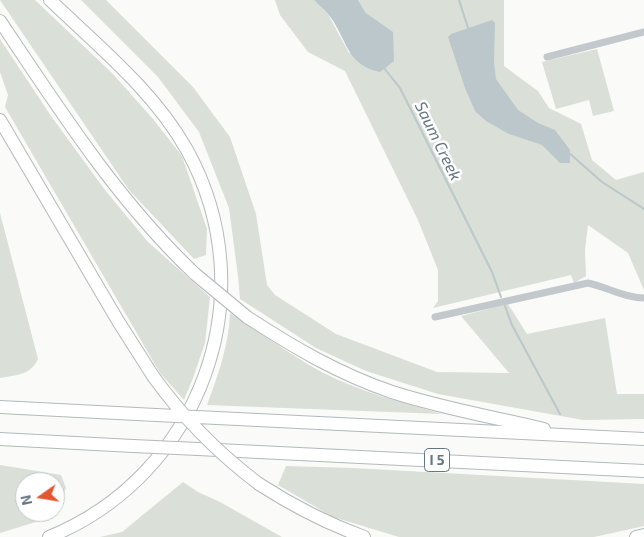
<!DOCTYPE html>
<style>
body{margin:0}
#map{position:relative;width:644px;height:537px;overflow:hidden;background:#fafaf8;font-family:"Exo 2",sans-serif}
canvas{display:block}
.north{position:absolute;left:15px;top:472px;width:50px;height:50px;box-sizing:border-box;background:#fff;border:1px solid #c1c8cd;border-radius:50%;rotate:257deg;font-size:14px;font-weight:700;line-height:20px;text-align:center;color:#657683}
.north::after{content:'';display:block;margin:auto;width:18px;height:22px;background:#e4572e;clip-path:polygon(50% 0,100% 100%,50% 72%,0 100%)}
</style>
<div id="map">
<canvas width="644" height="537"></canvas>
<div class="north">N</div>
</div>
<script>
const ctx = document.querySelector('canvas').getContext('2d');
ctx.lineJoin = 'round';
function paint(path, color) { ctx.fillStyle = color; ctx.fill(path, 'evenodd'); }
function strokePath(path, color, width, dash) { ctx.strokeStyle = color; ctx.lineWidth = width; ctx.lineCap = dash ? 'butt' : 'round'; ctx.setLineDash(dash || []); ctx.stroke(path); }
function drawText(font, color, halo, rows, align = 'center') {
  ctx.font = font + ' "Exo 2",sans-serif'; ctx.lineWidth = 5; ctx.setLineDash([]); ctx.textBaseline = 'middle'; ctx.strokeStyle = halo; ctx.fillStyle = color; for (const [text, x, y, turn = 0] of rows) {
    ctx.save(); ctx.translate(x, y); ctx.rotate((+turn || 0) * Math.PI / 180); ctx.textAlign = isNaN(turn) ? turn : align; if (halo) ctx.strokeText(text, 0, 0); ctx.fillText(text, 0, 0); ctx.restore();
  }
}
paint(new Path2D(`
 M 0,0 L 35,0 L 113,74 L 153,119 L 182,156 L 207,229 L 206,255 L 194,259 L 129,190 Z
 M 81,0 L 106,0 L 193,87 L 230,137 L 256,214 L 267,285 L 275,295 L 336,334 L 437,372 L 509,373 L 461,316 L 508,304 L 527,334 L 605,318 L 617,394 L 644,394 L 644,419 L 583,420 L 438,394 L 366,371 L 316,348 L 240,299 L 238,276 L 229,208 L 199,132 L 158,77 Z
 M 275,0 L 314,0 L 328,14 L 349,53 L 393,33 L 366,13 L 358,0 L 504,0 L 504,66 L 538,91 L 549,108 L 581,124 L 592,160 L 616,180 L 644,172 L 644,290 L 628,253 L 588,225 L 585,250 L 586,276 L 574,283 L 571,275 L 433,308 L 438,301 L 438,270 L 418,220 L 345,71 L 308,52 L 280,15 Z
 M 0,39 L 51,116 L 105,190 L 148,242 L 210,297 L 205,343 L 193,378 L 184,400 L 160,373 L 5,107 L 8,95 L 0,72 Z
 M 597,49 L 614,111 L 593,116 L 589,100 L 556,109 L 542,62 Z
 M 0,213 L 38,359 C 31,375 16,375 0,378 Z
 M 230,313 C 259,332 288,353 318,370 C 357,391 400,402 442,414 L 207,405 C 218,375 229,345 230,313 Z
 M 0,465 L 61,475 L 66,488 L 60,503 L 55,507 L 55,482 L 25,482 L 25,512 L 49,512 L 39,521 L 0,533 Z
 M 286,466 L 353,468 L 644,484 L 644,526 L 594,537 L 399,537 L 333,517 L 278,485 Z
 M 183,482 L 198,492 L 220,502 L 282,537 L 100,537 L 122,532 Z`), '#dadfd7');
paint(new Path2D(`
 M 314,0 L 358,0 L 366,13 L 393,32 L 394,61 L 380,72 C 345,65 347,37 328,14 C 324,9 318,5 314,0 Z
 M 492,20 L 495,23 L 494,62 L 496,79 L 518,110 L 538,123 L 555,130 L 570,150 L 570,163 L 560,163 L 542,145 L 509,134 L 486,121 L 475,111 L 465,88 L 448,37 L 451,34 Z`), '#bbc7cb');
strokePath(new Path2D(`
 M 459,0 L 468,28
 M 384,68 L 400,88 L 492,272 L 501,297
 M 568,152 L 602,182 L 644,209
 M 505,306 L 512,325 L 560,414`), '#bbc7cb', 2);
const highway = new Path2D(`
 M 0,21 C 59,109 117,200 195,274
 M 0,120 L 118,321 L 153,376
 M 247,317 C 293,347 339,374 392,392 C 441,408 493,417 544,429
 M 0,407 L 156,415
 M 217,418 L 644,439
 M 0,439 L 133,446
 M 198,449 L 644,471
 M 259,484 C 293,506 326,523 364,537
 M 49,537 C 201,475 267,295 187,150 C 154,91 98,46 50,0
 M 636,537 L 644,535`);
strokePath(highway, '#b4b9bd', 14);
strokePath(new Path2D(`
 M 547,57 L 644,32
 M 435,317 L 588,283 C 607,287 624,298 644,298`), '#c3c8cc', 7);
strokePath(highway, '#fff', 12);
const highwayBridge = new Path2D(`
 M 195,274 L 247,317
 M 153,376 C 183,418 218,453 259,484
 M 156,415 L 217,418
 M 133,446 L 198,449`);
strokePath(highwayBridge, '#b4b9bd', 14, []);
strokePath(highwayBridge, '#fff', 12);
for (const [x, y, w] of [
 [437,460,25]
]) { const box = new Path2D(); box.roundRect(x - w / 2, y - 11.5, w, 23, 4); ctx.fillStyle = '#fff'; ctx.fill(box); strokePath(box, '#657683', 1); }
drawText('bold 14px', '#657683', null, [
 ["I 5",437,460]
]);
drawText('italic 16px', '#60757c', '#fff', [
 ["Saum Creek",438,141,64]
]);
</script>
